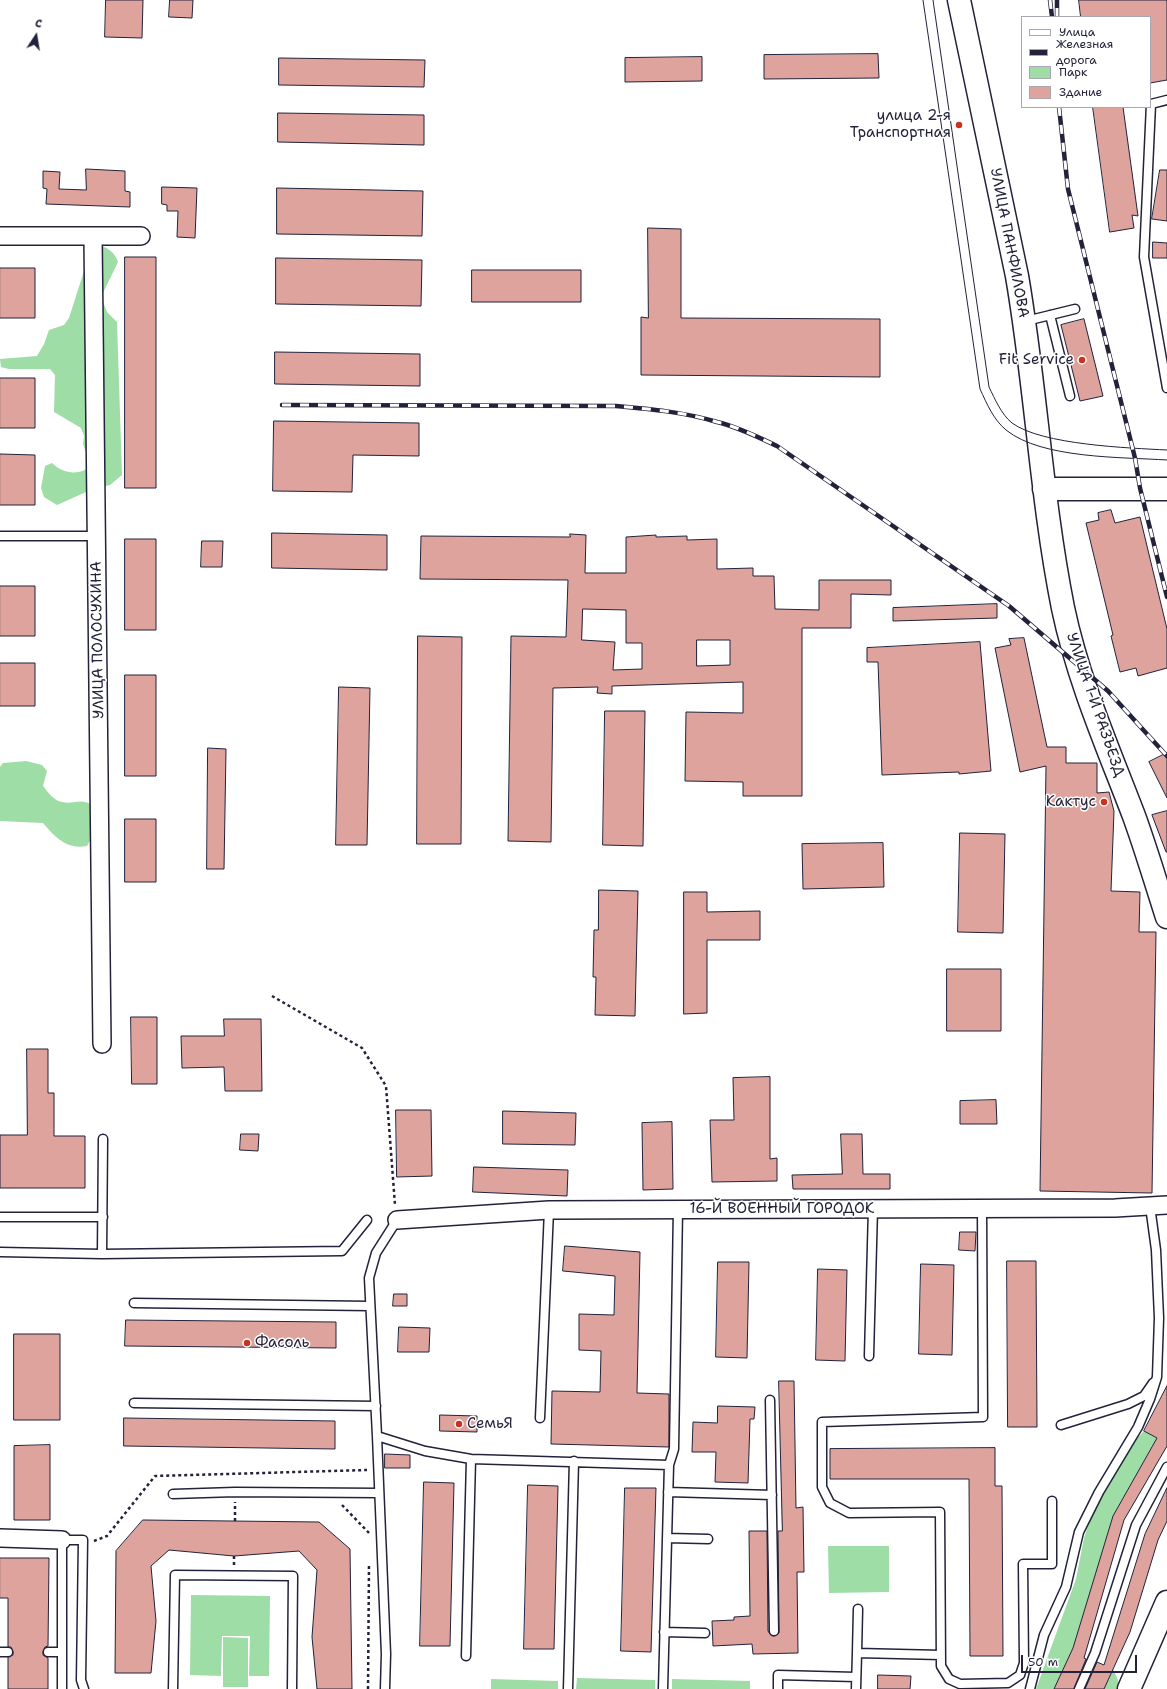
<!DOCTYPE html>
<meta charset="utf-8">
<style>
body{margin:0}
#map{position:relative;width:1167px;height:1689px;overflow:hidden;background:#fff;font-family:"Shantell Sans",sans-serif}
canvas{display:block}
.legend{position:absolute;left:1021px;top:16px;width:130px;height:92px;box-sizing:border-box;background:#fff;border:1px solid #a7a7b1;margin:0;padding:5px 7px;list-style:none;font-size:12px;color:#22223b}
.legend li{display:flex;align-items:center;gap:8px;height:20px}
.legend b{width:20px;border:1px solid #a7a7b1}
.north{position:absolute;left:16px;top:16px;width:40px;height:40px;-webkit-text-stroke:3px #fff;paint-order:stroke;rotate:12deg;font-size:11px;font-weight:700;line-height:16px;text-align:center;color:#22223b}
.north::after{content:'';display:block;margin:auto;width:14px;height:18px;background:#22223b;clip-path:polygon(50% 0,100% 100%,50% 72%,0 100%)}
.scale{position:absolute;left:1021px;top:1655px;width:116px;height:18px;box-sizing:border-box;border:2px solid #22223b;border-top:0;padding-left:5px;font-size:12px;line-height:14px;white-space:nowrap;color:#22223b;-webkit-text-stroke:3px #fff;paint-order:stroke}
</style>
<div id="map">
<canvas width="1167" height="1689"></canvas>
<ul class="legend">
<li><b style="height:5px;background:#fff"></b>Улица</li>
<li><b style="height:5px;background:#22223b"></b>Железная дорога</li>
<li><b style="height:11px;background:#9edda5"></b>Парк</li>
<li><b style="height:11px;background:#dda39c"></b>Здание</li>
</ul>
<div class="north">С</div>
<div class="scale">50 m</div>
</div>
<script>
const ctx = document.querySelector('canvas').getContext('2d');
ctx.lineJoin = 'round';
function paint(path, color) { ctx.fillStyle = color; ctx.fill(path, 'evenodd'); }
function strokePath(path, color, width, dash) { ctx.strokeStyle = color; ctx.lineWidth = width; ctx.lineCap = dash ? 'butt' : 'round'; ctx.setLineDash(dash || []); ctx.stroke(path); }
function drawText(font, color, halo, rows, align = 'center') {
  ctx.font = font + ' "Shantell Sans",sans-serif'; ctx.lineWidth = 3; ctx.setLineDash([]); ctx.textBaseline = 'middle'; ctx.strokeStyle = halo; ctx.fillStyle = color; for (const [text, x, y, turn = 0] of rows) {
    ctx.save(); ctx.translate(x, y); ctx.rotate((+turn || 0) * Math.PI / 180); ctx.textAlign = isNaN(turn) ? turn : align; if (halo) ctx.strokeText(text, 0, 0); ctx.fillText(text, 0, 0); ctx.restore();
  }
}
paint(new Path2D(`
 M 97,245 C 107,247 115,252 118,262 L 101,297 L 107,312 L 117,322 L 122,475 L 110,485 L 95,488 L 57,505 L 44,497 L 41,488 L 45,466 L 52,463 C 63,474 79,476 91,466 L 83,444 L 84,436 L 81,428 L 54,412 L 55,375 L 50,369 L 9,369 L 1,367 L 0,359 L 37,356 L 44,344 L 49,330 L 64,325 L 69,318 L 91,249 Z
 M 26,761 L 42,765 L 47,771 L 43,786 C 48,792 54,801 62,802 C 74,805 82,797 93,806 L 95,832 L 87,846 C 67,850 55,837 43,823 L 0,821 L 0,767 L 3,763 Z
 M 1144,1431 L 1157,1438 L 1113,1516 L 1073,1648 L 1054,1689 L 1036,1689 L 1076,1579 L 1084,1538 L 1093,1511 L 1137,1438 Z
 M 828,1546 L 889,1546 L 889,1592 L 829,1593 Z
 M 191,1595 L 270,1596 L 269,1676 L 249,1676 L 250,1636 L 222,1636 L 221,1676 L 190,1675 Z
 M 223,1637 L 248,1638 L 248,1687 L 223,1687 Z
 M 1113,1669 L 1118,1680 L 1118,1689 L 1104,1689 Z
 M 577,1678 L 655,1680 L 655,1689 L 576,1689 Z
 M 491,1679 L 558,1681 L 558,1689 L 491,1689 Z
 M 672,1679 L 750,1681 L 750,1689 L 672,1689 Z`), '#9edda5');
const building = new Path2D(`
 M 106,0 L 143,0 L 142,38 L 105,37 Z
 M 170,0 L 193,0 L 192,18 L 169,17 Z
 M 1079,0 L 1167,0 L 1167,80 L 1150,83 L 1150,17 L 1081,17 Z
 M 878,54 L 879,78 L 764,79 L 764,55 Z
 M 702,57 L 702,81 L 625,82 L 625,58 Z
 M 279,58 L 425,60 L 424,87 L 279,85 Z
 M 1093,107 L 1123,107 L 1138,216 L 1132,215 L 1134,228 L 1110,232 Z
 M 278,113 L 424,115 L 424,145 L 278,142 Z
 M 86,169 L 125,171 L 125,191 L 130,192 L 130,207 L 46,204 L 47,189 L 43,188 L 43,171 L 60,172 L 59,189 L 86,190 Z
 M 1160,170 L 1167,170 L 1167,221 L 1152,219 Z
 M 162,187 L 197,188 L 195,238 L 177,237 L 178,211 L 167,211 L 167,205 L 162,204 Z
 M 277,188 L 423,191 L 422,236 L 277,234 Z
 M 648,228 L 681,229 L 681,318 L 880,319 L 880,377 L 641,375 L 641,317 L 648,318 Z
 M 1153,242 L 1167,243 L 1167,258 L 1153,258 Z
 M 125,257 L 156,257 L 156,488 L 125,488 Z
 M 276,258 L 422,260 L 421,306 L 276,304 Z
 M 0,268 L 35,268 L 35,318 L 0,318 Z
 M 472,270 L 581,270 L 581,302 L 472,302 Z
 M 1084,319 L 1103,396 L 1080,401 L 1061,325 Z
 M 275,352 L 420,354 L 420,386 L 275,384 Z
 M 0,378 L 35,378 L 35,428 L 0,428 Z
 M 274,421 L 419,423 L 419,456 L 353,455 L 352,492 L 273,491 Z
 M 0,454 L 35,455 L 35,505 L 0,505 Z
 M 1111,510 L 1115,523 L 1140,517 L 1167,629 L 1167,668 L 1138,676 L 1136,668 L 1120,672 L 1111,636 L 1113,635 L 1086,523 L 1099,520 L 1098,513 Z
 M 272,533 L 387,535 L 387,570 L 272,568 Z
 M 570,534 L 586,535 L 585,573 L 626,573 L 626,537 L 656,535 L 656,537 L 687,536 L 687,540 L 717,539 L 717,569 L 753,568 L 753,576 L 774,576 L 775,609 L 819,610 L 819,580 L 891,580 L 891,595 L 851,594 L 851,628 L 802,628 L 802,796 L 743,796 L 743,782 L 685,781 L 686,712 L 743,713 L 743,682 L 612,686 L 612,694 L 597,693 L 598,687 L 553,688 L 551,842 L 508,841 L 511,636 L 566,637 L 568,580 L 420,579 L 421,536 L 570,537 ZM 583,609 L 626,610 L 626,643 L 642,643 L 642,669 L 613,670 L 615,642 L 582,640 ZM 697,640 L 730,640 L 730,665 L 697,666 Z
 M 125,539 L 156,539 L 156,630 L 125,630 Z
 M 202,541 L 223,541 L 222,567 L 201,567 Z
 M 0,586 L 35,586 L 35,636 L 0,636 Z
 M 997,604 L 997,618 L 893,621 L 893,608 Z
 M 418,636 L 462,637 L 461,844 L 417,844 Z
 M 1024,638 L 1047,747 L 1066,747 L 1066,763 L 1097,763 L 1097,793 L 1109,792 L 1114,811 L 1111,891 L 1140,892 L 1139,932 L 1156,932 L 1152,1193 L 1040,1191 L 1046,766 L 1020,772 L 995,648 L 1011,645 L 1009,639 Z
 M 980,642 L 991,771 L 959,774 L 959,772 L 882,775 L 878,662 L 867,662 L 867,648 Z
 M 0,663 L 35,663 L 35,706 L 0,706 Z
 M 125,675 L 156,675 L 156,776 L 125,776 Z
 M 339,687 L 370,688 L 367,845 L 336,845 Z
 M 605,711 L 645,711 L 643,846 L 603,845 Z
 M 208,748 L 226,749 L 224,869 L 207,869 Z
 M 1167,753 L 1167,798 L 1149,762 Z
 M 1167,811 L 1167,852 L 1166,852 L 1152,815 Z
 M 125,819 L 156,819 L 156,882 L 125,882 Z
 M 960,833 L 1005,834 L 1003,933 L 958,932 Z
 M 883,843 L 884,887 L 803,889 L 802,844 Z
 M 599,890 L 638,891 L 635,1016 L 595,1015 L 596,977 L 593,977 L 594,930 L 598,930 Z
 M 684,892 L 707,892 L 707,912 L 760,911 L 760,940 L 707,940 L 707,1013 L 684,1014 Z
 M 947,969 L 1001,969 L 1001,1031 L 947,1031 Z
 M 131,1017 L 157,1017 L 157,1084 L 132,1084 Z
 M 224,1019 L 261,1019 L 262,1091 L 225,1091 L 224,1067 L 182,1068 L 181,1036 L 224,1036 Z
 M 27,1049 L 48,1049 L 48,1093 L 54,1093 L 54,1136 L 85,1136 L 85,1188 L 0,1188 L 0,1135 L 27,1135 Z
 M 770,1077 L 770,1159 L 777,1158 L 777,1181 L 712,1182 L 710,1120 L 734,1120 L 733,1078 Z
 M 996,1100 L 997,1124 L 960,1124 L 960,1101 Z
 M 396,1110 L 431,1110 L 432,1176 L 397,1177 Z
 M 503,1111 L 576,1113 L 575,1145 L 503,1144 Z
 M 672,1122 L 673,1189 L 643,1190 L 642,1123 Z
 M 241,1134 L 259,1134 L 258,1151 L 240,1150 Z
 M 841,1134 L 862,1134 L 863,1174 L 890,1174 L 890,1189 L 793,1189 L 792,1175 L 842,1174 Z
 M 474,1167 L 568,1170 L 567,1196 L 473,1192 Z
 M 960,1232 L 976,1232 L 975,1251 L 959,1250 Z
 M 565,1246 L 640,1252 L 637,1393 L 669,1394 L 669,1447 L 551,1444 L 552,1391 L 600,1392 L 601,1351 L 579,1350 L 579,1314 L 614,1315 L 615,1276 L 563,1271 Z
 M 1007,1261 L 1036,1261 L 1037,1427 L 1008,1427 Z
 M 718,1262 L 749,1262 L 747,1358 L 716,1357 Z
 M 921,1264 L 954,1265 L 952,1355 L 919,1354 Z
 M 818,1269 L 847,1270 L 845,1361 L 816,1360 Z
 M 394,1294 L 407,1294 L 407,1306 L 393,1306 Z
 M 126,1320 L 336,1322 L 336,1348 L 125,1346 Z
 M 399,1327 L 430,1328 L 429,1352 L 398,1352 Z
 M 14,1334 L 60,1334 L 60,1420 L 14,1420 Z
 M 779,1381 L 794,1381 L 796,1508 L 803,1507 L 804,1572 L 797,1572 L 798,1653 L 753,1654 L 752,1644 L 713,1646 L 712,1621 L 734,1620 L 734,1617 L 750,1616 L 749,1531 L 767,1531 L 768,1631 L 770,1634 L 774,1636 L 779,1633 L 778,1531 L 782,1531 Z
 M 1167,1386 L 1167,1446 L 1124,1520 L 1084,1658 L 1086,1659 L 1074,1689 L 1054,1689 L 1073,1648 L 1113,1516 L 1157,1438 L 1144,1431 Z
 M 718,1406 L 755,1407 L 754,1419 L 750,1419 L 748,1483 L 715,1482 L 716,1452 L 692,1452 L 693,1422 L 717,1423 Z
 M 440,1415 L 477,1416 L 477,1432 L 440,1431 Z
 M 124,1418 L 335,1421 L 335,1449 L 124,1446 Z
 M 50,1445 L 50,1520 L 14,1520 L 14,1446 Z
 M 995,1448 L 995,1486 L 1002,1486 L 1003,1656 L 970,1656 L 969,1479 L 830,1479 L 830,1449 Z
 M 385,1454 L 410,1455 L 410,1468 L 385,1468 Z
 M 424,1482 L 454,1483 L 450,1646 L 420,1646 Z
 M 528,1485 L 558,1486 L 554,1649 L 524,1649 Z
 M 625,1488 L 656,1488 L 651,1652 L 621,1651 Z
 M 1167,1488 L 1167,1521 L 1158,1540 L 1130,1632 L 1104,1689 L 1085,1689 L 1097,1662 L 1104,1665 L 1145,1534 Z
 M 143,1520 L 319,1522 L 350,1549 L 352,1689 L 317,1689 L 312,1637 L 317,1570 L 299,1551 L 234,1556 L 169,1550 L 151,1566 L 156,1621 L 151,1673 L 115,1673 L 116,1551 Z
 M 0,1558 L 49,1558 L 48,1646 L 45,1647 L 43,1652 L 43,1655 L 48,1658 L 48,1689 L 8,1689 L 8,1657 L 13,1655 L 13,1652 L 11,1647 L 8,1647 L 8,1598 L 0,1598 Z
 M 878,1675 L 911,1676 L 910,1689 L 878,1689 Z`);
paint(building, '#dda39c');
strokePath(building, '#22223b', 1);
const service = new Path2D(`
 M 1167,100 L 1151,104 L 1144,257 L 1167,388
 M 1050,315 L 1070,396
 M 1026,321 L 1075,309
 M 0,536 L 96,536
 M 982,1208 L 983,1417 L 822,1422 L 822,1487 L 830,1503 L 849,1513 L 940,1512 L 941,1666 L 949,1679 L 960,1684 L 1008,1683 L 1020,1675 L 1024,1663 L 1023,1564 L 1052,1564 L 1052,1501
 M 0,1217 L 103,1217
 M 0,1252 L 102,1254 L 342,1251 L 367,1220
 M 102,1254 L 103,1139
 M 134,1303 L 370,1306
 M 869,1356 L 873,1208
 M 770,1400 L 774,1631
 M 134,1403 L 376,1406
 M 540,1418 L 549,1210
 M 1061,1425 L 1128,1404 L 1144,1396 L 1153,1383
 M 377,1436 L 425,1451 L 471,1459 L 669,1465
 M 668,1492 L 772,1495
 M 173,1494 L 235,1492 L 379,1493
 M 667,1538 L 708,1539
 M 664,1632 L 705,1633
 M 0,1652 L 8,1652
 M 48,1652 L 61,1652
 M 857,1653 L 858,1609
 M 466,1656 L 471,1459
 M 62,1689 L 62,1540 L 83,1540 L 81,1680 L 84,1689
 M 173,1689 L 175,1575 L 293,1576 L 292,1689
 M 385,1689 L 386,1654 L 377,1436 L 369,1278 L 376,1253 L 397,1220
 M 568,1689 L 574,1461
 M 663,1689 L 669,1465 L 674,1449 L 678,1209
 M 778,1689 L 778,1675 L 856,1677
 M 856,1689 L 857,1653 L 941,1655
 M 1030,1689 L 1044,1635 L 1066,1587 L 1079,1532 L 1099,1492 L 1138,1427 L 1150,1399 L 1157,1377 L 1159,1318 L 1156,1250 L 1150,1206
 M 1079,1689 L 1095,1653 L 1136,1525 L 1167,1467`);
const minor = new Path2D(`
 M 0,236 L 141,236
 M 93,237 L 102,1044
 M 397,1220 L 549,1210 L 1115,1208 L 1167,1205
 M 0,1538 L 62,1540`);
const secondary = new Path2D(`
 M 959,0 L 1017,276 C 1036,386 1041,498 1063,608 C 1078,680 1108,748 1134,816 C 1146,849 1156,883 1167,917
 M 1044,489 L 1167,489
 M 1129,1689 L 1167,1602`);
strokePath(service, '#22223b', 11);
strokePath(minor, '#22223b', 20);
strokePath(secondary, '#22223b', 25);
strokePath(new Path2D(`
 M 272,996 L 362,1048 L 386,1086 L 395,1205
 M 342,1505 L 369,1533
 M 235,1521 L 235,1502
 M 94,1541 L 107,1536 L 155,1476 L 367,1470
 M 234,1565 L 234,1556
 M 368,1689 L 369,1563`), '#22223b', 2.5, [3, 3]);
strokePath(service, '#fff', 8);
strokePath(minor, '#fff', 17);
strokePath(secondary, '#fff', 22);
strokePath(new Path2D(`
 M 923,0 L 980,389 C 987,404 993,419 1006,430 C 1042,459 1122,457 1167,460
 M 933,0 L 989,387 C 995,399 1001,414 1012,423 C 1042,445 1129,448 1167,450`), '#22223b', 1);
const rail = new Path2D(`
 M 1050,0 L 1052,17
 M 1057,17 L 1057,0
 M 1059,107 L 1068,189 L 1135,458 L 1140,488 L 1167,597
 M 282,405 L 616,406 C 650,409 684,412 717,422 C 738,427 758,437 777,446 L 1009,606 L 1108,691 L 1167,756`);
strokePath(rail, '#22223b', 4.5);
strokePath(rail, '#fff', 3, [9]);
for (const [x, y, r, color] of [
 [959,125,4,"#c8321e"],
 [1082,360,4,"#c8321e"],
 [1104,802,4,"#c8321e"],
 [247,1343,4,"#c8321e"],
 [459,1424,4,"#c8321e"]
]) { const dot = new Path2D(); dot.arc(x, y, r, 0, 2 * Math.PI); ctx.fillStyle = color; ctx.fill(dot); strokePath(dot, '#fff', 1.5); }
drawText('15px', '#22223b', '#fff', [
 ["улица 2-я",951,116],
 ["Транспортная",951,133],
 ["Fit Service",1074,360],
 ["Кактус",1096,802],
 ["Фасоль",255,1343,"left"],
 ["СемьЯ",467,1424,"left"]
], 'right');
drawText('15px', '#22223b', '#fff', [
 ["УЛИЦА ПАНФИЛОВА",1009,243,79],
 ["УЛИЦА ПОЛОСУХИНА",98,640,-91],
 ["УЛИЦА 1-Й РАЗЪЕЗД",1095,705,71],
 ["16-Й ВОЕННЫЙ ГОРОДОК",782,1209]
]);
</script>
